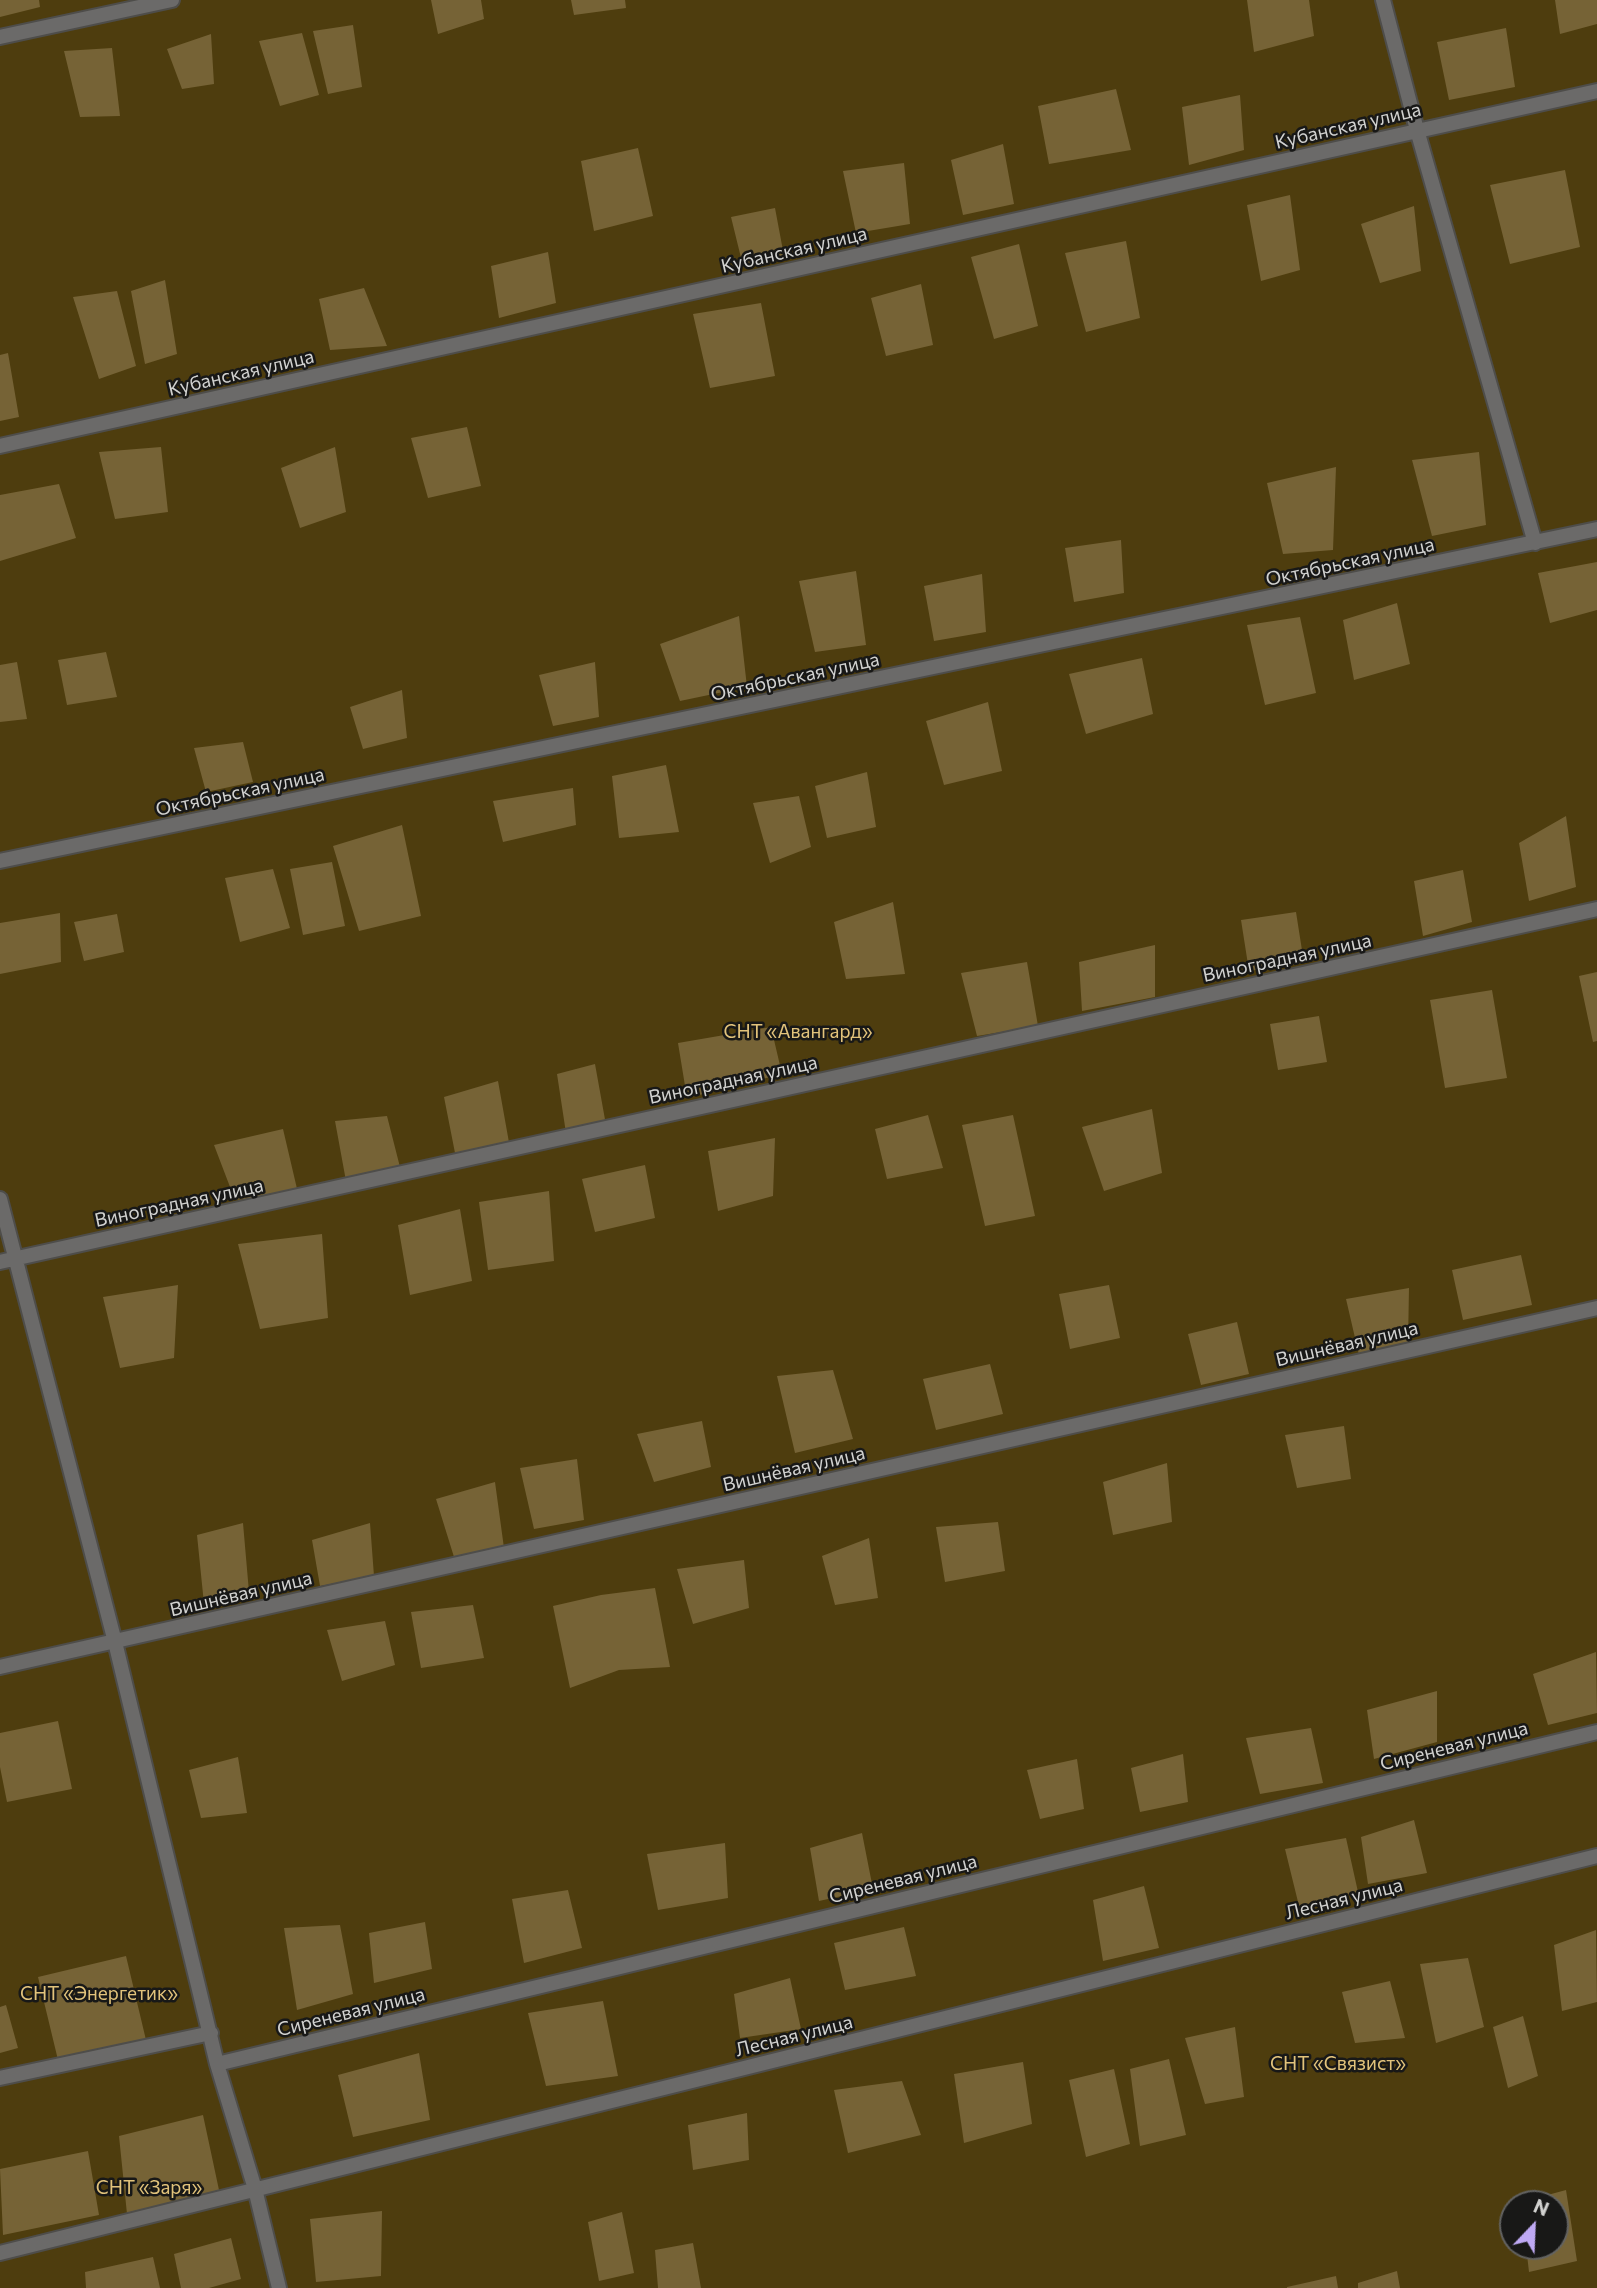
<!DOCTYPE html>
<meta charset="utf-8">
<style>
body{margin:0}
#map{position:relative;width:1597px;height:2288px;overflow:hidden;background:#31302d;font-family:Commissioner,sans-serif}
canvas{display:block}
.north{position:absolute;left:1499px;top:2190px;width:70px;height:70px;box-sizing:border-box;background:#181817;border:2px solid #626261;border-radius:50%;rotate:23deg;font-size:19px;font-weight:700;line-height:28px;text-align:center;color:#d2d2d0}
.north::after{content:'';display:block;margin:auto;width:24px;height:32px;background:#bfa9f4;clip-path:polygon(50% 0,100% 100%,50% 72%,0 100%)}
</style>
<div id="map">
<canvas width="1597" height="2288"></canvas>
<div class="north">N</div>
</div>
<script>
const ctx = document.querySelector('canvas').getContext('2d');
ctx.lineJoin = 'round';
function paint(path, color) { ctx.fillStyle = color; ctx.fill(path, 'evenodd'); }
function strokePath(path, color, width, dash) { ctx.strokeStyle = color; ctx.lineWidth = width; ctx.lineCap = dash ? 'butt' : 'round'; ctx.setLineDash(dash || []); ctx.stroke(path); }
function drawText(font, color, halo, rows, align = 'center') {
  ctx.font = font + ' Commissioner,sans-serif'; ctx.lineWidth = 5; ctx.setLineDash([]); ctx.textBaseline = 'middle'; ctx.strokeStyle = halo; ctx.fillStyle = color; for (const [text, x, y, turn = 0] of rows) {
    ctx.save(); ctx.translate(x, y); ctx.rotate((+turn || 0) * Math.PI / 180); ctx.textAlign = isNaN(turn) ? turn : align; if (halo) ctx.strokeText(text, 0, 0); ctx.fillText(text, 0, 0); ctx.restore();
  }
}
paint(new Path2D(`
 M 0,0 L 1597,0 L 1597,2288 L 0,2288 ZM 1513,2204 L 1555,2204 L 1555,2246 L 1513,2246 Z`), '#4e3d0e');
paint(new Path2D(`
 M 0,0 L 39,0 L 40,7 L 0,17 Z
 M 431,0 L 481,0 L 484,19 L 438,34 Z
 M 571,0 L 625,0 L 626,8 L 574,15 Z
 M 1247,0 L 1309,0 L 1314,36 L 1254,52 Z
 M 1555,0 L 1597,0 L 1597,24 L 1560,34 Z
 M 353,25 L 362,87 L 328,94 L 313,31 Z
 M 1506,28 L 1515,87 L 1449,100 L 1437,42 Z
 M 302,33 L 319,95 L 280,106 L 259,41 Z
 M 211,34 L 214,84 L 182,89 L 167,49 Z
 M 112,48 L 120,116 L 80,117 L 64,51 Z
 M 1116,89 L 1131,150 L 1049,164 L 1038,106 Z
 M 1240,95 L 1244,150 L 1189,165 L 1182,107 Z
 M 1003,144 L 1014,204 L 963,215 L 951,160 Z
 M 638,148 L 653,216 L 594,231 L 581,161 Z
 M 904,163 L 910,224 L 856,233 L 843,171 Z
 M 1565,170 L 1580,247 L 1510,264 L 1490,185 Z
 M 1290,195 L 1300,270 L 1261,281 L 1247,205 Z
 M 1414,206 L 1421,271 L 1380,283 L 1361,224 Z
 M 775,208 L 784,256 L 743,266 L 731,217 Z
 M 1126,241 L 1140,318 L 1086,332 L 1065,253 Z
 M 1019,244 L 1038,326 L 994,339 L 971,257 Z
 M 548,252 L 556,303 L 499,318 L 491,266 Z
 M 165,280 L 177,354 L 145,364 L 131,291 Z
 M 921,284 L 933,345 L 886,356 L 871,298 Z
 M 364,288 L 387,346 L 330,350 L 319,299 Z
 M 117,291 L 136,366 L 99,379 L 73,297 Z
 M 761,303 L 775,376 L 710,388 L 693,314 Z
 M 8,353 L 19,417 L 0,421 L 0,355 Z
 M 467,427 L 481,486 L 428,498 L 411,438 Z
 M 161,447 L 168,512 L 115,519 L 99,452 Z
 M 335,447 L 346,512 L 300,528 L 281,468 Z
 M 1479,452 L 1486,525 L 1432,536 L 1412,460 Z
 M 1336,467 L 1333,550 L 1283,554 L 1267,483 Z
 M 59,484 L 76,538 L 0,561 L 0,495 Z
 M 1121,540 L 1124,593 L 1074,602 L 1065,548 Z
 M 1597,562 L 1597,610 L 1550,623 L 1538,573 Z
 M 856,571 L 866,645 L 815,652 L 799,581 Z
 M 982,574 L 986,632 L 934,641 L 924,586 Z
 M 1397,603 L 1410,664 L 1354,680 L 1343,620 Z
 M 739,616 L 747,687 L 680,701 L 660,644 Z
 M 1300,617 L 1316,693 L 1265,705 L 1247,625 Z
 M 106,652 L 117,697 L 67,705 L 58,660 Z
 M 1142,658 L 1153,714 L 1086,734 L 1069,674 Z
 M 17,662 L 27,719 L 0,722 L 0,665 Z
 M 595,662 L 599,717 L 553,726 L 539,675 Z
 M 402,690 L 407,738 L 363,749 L 350,707 Z
 M 988,702 L 1002,771 L 944,785 L 926,721 Z
 M 243,742 L 253,782 L 206,792 L 194,748 Z
 M 666,765 L 679,832 L 619,838 L 612,776 Z
 M 867,772 L 876,827 L 827,838 L 815,786 Z
 M 573,788 L 576,825 L 503,842 L 493,801 Z
 M 799,796 L 811,847 L 770,863 L 753,803 Z
 M 1566,816 L 1576,887 L 1529,901 L 1519,843 Z
 M 402,825 L 421,916 L 359,931 L 333,846 Z
 M 332,862 L 345,926 L 303,935 L 290,869 Z
 M 273,869 L 290,928 L 240,942 L 225,878 Z
 M 1463,870 L 1472,922 L 1423,936 L 1414,881 Z
 M 893,902 L 905,974 L 846,979 L 834,922 Z
 M 1296,912 L 1304,963 L 1249,971 L 1241,920 Z
 M 60,913 L 61,962 L 0,974 L 0,923 Z
 M 117,914 L 124,952 L 84,961 L 74,922 Z
 M 1155,945 L 1155,997 L 1082,1011 L 1079,962 Z
 M 1027,962 L 1038,1026 L 977,1036 L 961,973 Z
 M 1597,972 L 1597,1041 L 1593,1042 L 1579,976 Z
 M 1492,990 L 1507,1078 L 1445,1088 L 1430,1000 Z
 M 1319,1016 L 1327,1062 L 1278,1070 L 1270,1024 Z
 M 771,1027 L 782,1074 L 687,1098 L 678,1043 Z
 M 595,1064 L 606,1125 L 566,1133 L 557,1074 Z
 M 498,1081 L 510,1148 L 456,1158 L 444,1097 Z
 M 1152,1109 L 1162,1173 L 1104,1191 L 1082,1127 Z
 M 928,1115 L 943,1168 L 887,1179 L 875,1129 Z
 M 1013,1115 L 1035,1216 L 985,1226 L 962,1125 Z
 M 387,1116 L 401,1171 L 346,1181 L 335,1121 Z
 M 283,1129 L 298,1193 L 235,1200 L 214,1145 Z
 M 775,1138 L 773,1196 L 718,1211 L 708,1151 Z
 M 645,1165 L 655,1218 L 595,1232 L 582,1179 Z
 M 549,1191 L 554,1261 L 488,1270 L 479,1202 Z
 M 460,1209 L 472,1281 L 410,1295 L 398,1225 Z
 M 322,1234 L 328,1318 L 260,1329 L 238,1244 Z
 M 1521,1255 L 1532,1305 L 1463,1320 L 1452,1270 Z
 M 178,1285 L 174,1358 L 120,1368 L 103,1297 Z
 M 1109,1285 L 1120,1338 L 1070,1349 L 1059,1294 Z
 M 1409,1288 L 1408,1344 L 1359,1355 L 1346,1299 Z
 M 1237,1322 L 1249,1374 L 1201,1385 L 1188,1334 Z
 M 990,1364 L 1003,1414 L 936,1430 L 923,1379 Z
 M 833,1370 L 853,1439 L 795,1453 L 777,1376 Z
 M 702,1421 L 711,1467 L 654,1482 L 637,1434 Z
 M 1344,1426 L 1351,1479 L 1297,1488 L 1285,1435 Z
 M 577,1459 L 584,1520 L 534,1529 L 520,1468 Z
 M 1167,1463 L 1172,1522 L 1113,1535 L 1103,1482 Z
 M 495,1482 L 504,1548 L 454,1557 L 436,1499 Z
 M 998,1522 L 1005,1571 L 945,1582 L 936,1527 Z
 M 243,1523 L 249,1592 L 204,1604 L 197,1535 Z
 M 370,1523 L 374,1576 L 320,1586 L 312,1540 Z
 M 869,1538 L 878,1598 L 835,1605 L 822,1556 Z
 M 744,1560 L 749,1608 L 693,1624 L 677,1569 Z
 M 655,1588 L 670,1667 L 619,1670 L 570,1688 L 553,1606 L 601,1595 Z
 M 473,1605 L 484,1658 L 421,1668 L 411,1612 Z
 M 385,1621 L 395,1665 L 342,1681 L 327,1630 Z
 M 1596,1652 L 1597,1713 L 1548,1725 L 1533,1674 Z
 M 1437,1691 L 1437,1742 L 1374,1759 L 1367,1710 Z
 M 58,1721 L 72,1789 L 7,1802 L 0,1767 L 0,1733 Z
 M 1311,1728 L 1323,1783 L 1260,1794 L 1246,1738 Z
 M 1183,1754 L 1188,1802 L 1140,1812 L 1131,1768 Z
 M 238,1757 L 247,1813 L 201,1818 L 189,1770 Z
 M 1077,1759 L 1084,1809 L 1040,1819 L 1027,1770 Z
 M 1414,1820 L 1427,1873 L 1368,1884 L 1361,1837 Z
 M 862,1833 L 873,1889 L 819,1901 L 810,1848 Z
 M 1346,1838 L 1358,1892 L 1299,1906 L 1285,1849 Z
 M 725,1843 L 728,1898 L 658,1910 L 647,1854 Z
 M 1144,1886 L 1159,1948 L 1103,1961 L 1093,1900 Z
 M 568,1890 L 582,1948 L 524,1963 L 512,1899 Z
 M 425,1922 L 432,1969 L 374,1983 L 369,1933 Z
 M 340,1925 L 353,1994 L 297,2010 L 284,1928 Z
 M 904,1927 L 916,1976 L 845,1990 L 834,1943 Z
 M 1596,1930 L 1597,2002 L 1562,2011 L 1554,1945 Z
 M 126,1956 L 146,2040 L 58,2060 L 38,1977 Z
 M 1468,1958 L 1484,2027 L 1436,2043 L 1420,1964 Z
 M 790,1978 L 801,2029 L 740,2038 L 734,1994 Z
 M 1390,1981 L 1405,2038 L 1355,2043 L 1342,1992 Z
 M 603,2001 L 618,2076 L 546,2086 L 528,2013 Z
 M 6,2005 L 18,2048 L 0,2053 L 0,2007 Z
 M 1523,2016 L 1538,2076 L 1508,2088 L 1493,2027 Z
 M 1235,2027 L 1244,2097 L 1205,2104 L 1185,2038 Z
 M 419,2053 L 430,2120 L 353,2137 L 338,2075 Z
 M 1169,2059 L 1186,2135 L 1140,2146 L 1130,2069 Z
 M 1023,2062 L 1032,2124 L 964,2143 L 954,2074 Z
 M 1114,2069 L 1130,2144 L 1086,2157 L 1069,2080 Z
 M 902,2081 L 921,2135 L 848,2153 L 834,2090 Z
 M 747,2113 L 749,2160 L 693,2170 L 688,2125 Z
 M 203,2115 L 219,2190 L 127,2214 L 119,2136 Z
 M 88,2151 L 99,2215 L 3,2235 L 0,2169 Z
 M 1566,2190 L 1577,2261 L 1529,2272 L 1526,2246 L 1555,2246 L 1555,2204 L 1518,2203 Z
 M 382,2211 L 381,2276 L 316,2282 L 310,2219 Z
 M 622,2212 L 634,2273 L 599,2281 L 588,2222 Z
 M 231,2238 L 241,2279 L 209,2288 L 181,2288 L 174,2254 Z
 M 693,2243 L 701,2288 L 658,2288 L 655,2250 Z
 M 153,2257 L 160,2288 L 86,2288 L 85,2272 Z
 M 1397,2271 L 1400,2288 L 1358,2288 L 1358,2283 Z
 M 1336,2276 L 1338,2288 L 1287,2288 L 1287,2287 Z`), '#766336');
const street = new Path2D(`
 M 1383,0 L 1417,130 L 1535,543
 M 0,37 L 172,0
 M 0,446 L 1597,91
 M 0,861 L 1597,529
 M 0,1199 L 115,1642 L 217,2064 L 255,2189 L 279,2288
 M 0,1262 L 1597,909
 M 0,1667 L 1597,1308
 M 217,2064 L 1597,1732
 M 0,2078 L 211,2033
 M 0,2253 L 1597,1856`);
strokePath(street, '#4e4d4a', 18);
strokePath(street, '#6b6a69', 14);
drawText('19px', '#d2d2d0', '#181817', [
 ["Кубанская улица",1348,126,-13],
 ["Кубанская улица",794,250,-13],
 ["Кубанская улица",241,373,-13],
 ["Октябрьская улица",1350,562,-12],
 ["Октябрьская улица",795,677,-12],
 ["Октябрьская улица",240,792,-12],
 ["Виноградная улица",1287,958,-12],
 ["Виноградная улица",733,1080,-12],
 ["Виноградная улица",179,1203,-12],
 ["Вишнёвая улица",1347,1344,-13],
 ["Вишнёвая улица",794,1469,-13],
 ["Вишнёвая улица",241,1594,-13],
 ["Сиреневая улица",1454,1746,-14],
 ["Сиреневая улица",903,1879,-14],
 ["Лесная улица",1344,1899,-14],
 ["Сиреневая улица",351,2012,-14],
 ["Лесная улица",794,2036,-14]
]);
drawText('19px', '#e2c37b', '#181817', [
 ["СНТ «Авангард»",798,1032],
 ["СНТ «Энергетик»",99,1994],
 ["СНТ «Связист»",1338,2064],
 ["СНТ «Заря»",149,2188]
]);
</script>
